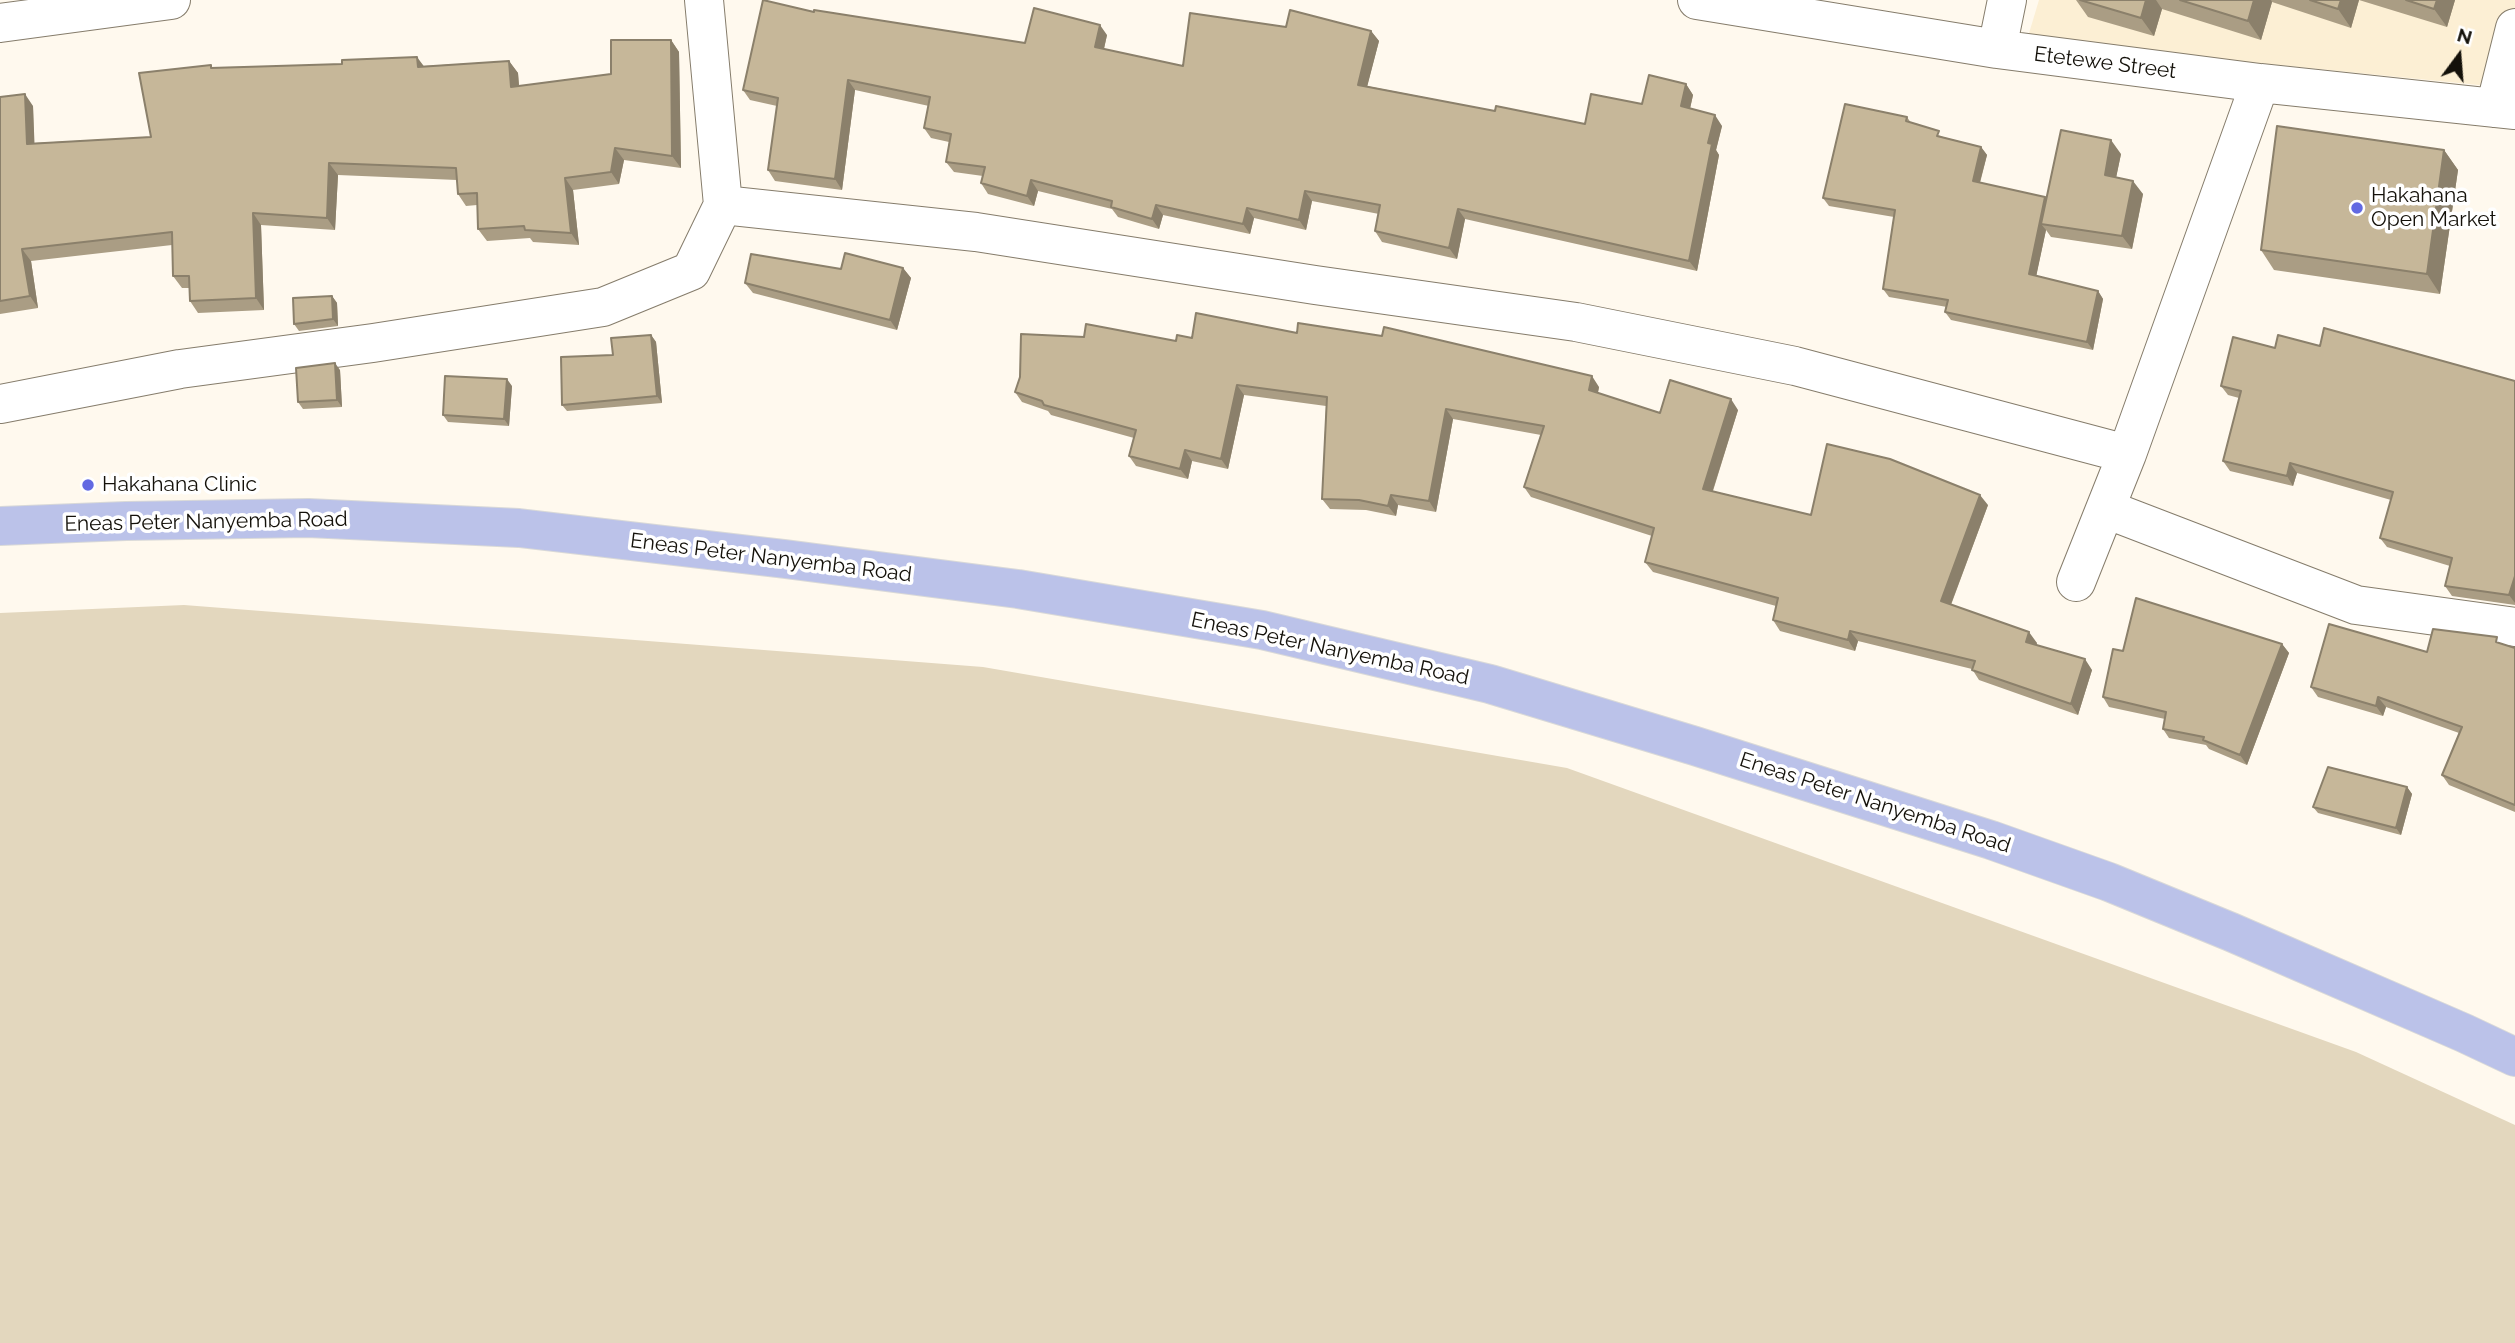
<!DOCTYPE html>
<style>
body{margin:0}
#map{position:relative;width:2515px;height:1343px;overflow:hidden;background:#fff9ee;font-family:Raleway,sans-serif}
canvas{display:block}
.north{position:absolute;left:2424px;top:21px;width:70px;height:70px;-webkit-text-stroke:5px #fff;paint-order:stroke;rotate:16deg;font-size:19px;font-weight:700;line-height:28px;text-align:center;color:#14110a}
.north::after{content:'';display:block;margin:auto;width:24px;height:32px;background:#14110a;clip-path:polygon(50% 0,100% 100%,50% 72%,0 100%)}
</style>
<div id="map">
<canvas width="2515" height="1343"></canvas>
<div class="north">N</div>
</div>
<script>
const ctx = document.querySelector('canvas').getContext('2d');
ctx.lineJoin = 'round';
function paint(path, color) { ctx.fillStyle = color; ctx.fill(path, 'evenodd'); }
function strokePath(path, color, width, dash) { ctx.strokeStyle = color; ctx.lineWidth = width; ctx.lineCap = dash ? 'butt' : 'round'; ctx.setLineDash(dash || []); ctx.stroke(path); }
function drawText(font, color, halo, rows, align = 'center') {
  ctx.font = font + ' Raleway,sans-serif'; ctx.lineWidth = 7; ctx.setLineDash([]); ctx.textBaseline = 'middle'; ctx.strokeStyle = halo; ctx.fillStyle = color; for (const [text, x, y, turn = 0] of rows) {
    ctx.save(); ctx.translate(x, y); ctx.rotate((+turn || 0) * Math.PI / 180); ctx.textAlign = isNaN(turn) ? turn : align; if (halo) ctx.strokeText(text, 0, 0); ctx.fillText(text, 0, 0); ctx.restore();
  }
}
paint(new Path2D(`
 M 2039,0 L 2515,0 L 2515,28 L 2499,87 L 2027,40 Z`), '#fcefd4');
paint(new Path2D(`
 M 184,605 L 983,667 L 1567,768 L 2356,1052 L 2515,1125 L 2515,1343 L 0,1343 L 0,613 Z`), '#e3d7be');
const minor = new Path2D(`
 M 1697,0 L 1997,49 L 2260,83 L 2515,110
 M 0,23 L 171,0
 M 1997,49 L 2007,0
 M 2495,108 L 2515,28
 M 723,205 L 976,232 L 1315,285 L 1576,322 L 1795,366 L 2127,454
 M 0,404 L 180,369 L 373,343 L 603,307 L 691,271 L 723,205 L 704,0
 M 2106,509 L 2356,605 L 2515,627
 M 2076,582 L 2127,454 L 2260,83`);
const major = new Path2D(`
 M 0,526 L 126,521 L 308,518 L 519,528 L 785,559 L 1018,589 L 1262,630 L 1490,684 L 1695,746 L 1991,840 L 2109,882 L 2231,932 L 2464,1033 L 2515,1057`);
strokePath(minor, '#857c6b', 40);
strokePath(major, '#d9d9d8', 40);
strokePath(minor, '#fff', 38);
strokePath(major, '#bbc2e9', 38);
paint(new Path2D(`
 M 2076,0 L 2455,0 L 2447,27 L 2359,0 L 2351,28 L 2272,2 L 2261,40 L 2162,9 L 2154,36 L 2088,17 Z
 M 814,12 L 1025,43 L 1107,35 L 1104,49 L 1183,66 L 1286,27 L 1371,31 L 1379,41 L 1367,86 L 1495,111 L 1585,124 L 1642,104 L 1686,84 L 1693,95 L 1690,109 L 1722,126 L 1716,150 L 1719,155 L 1697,271 L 1465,219 L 1457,259 L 1382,242 L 1375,231 L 1379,214 L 1312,201 L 1306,230 L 1254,218 L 1250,234 L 1163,215 L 1159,229 L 1118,217 L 1112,209 L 1038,191 L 1034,206 L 988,194 L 981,183 L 983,176 L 954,172 L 946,162 L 949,142 L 931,138 L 924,128 L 929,106 L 855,90 L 842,190 L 775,181 L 768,170 L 777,106 L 750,100 L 743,90 Z
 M 671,40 L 679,52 L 681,168 L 624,160 L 619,184 L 573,190 L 579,245 L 533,242 L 530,238 L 487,241 L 478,229 L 477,205 L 466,206 L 458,194 L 457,180 L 338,175 L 335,230 L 261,225 L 264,310 L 198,313 L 190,301 L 190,288 L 182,288 L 173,276 L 172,245 L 31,261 L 38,308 L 0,314 L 0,97 L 33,106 L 34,143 L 151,137 L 212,67 L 424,66 L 509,61 L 518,73 L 519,86 L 611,74 Z
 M 1907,117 L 1911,123 L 1943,137 L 1981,147 L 1987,155 L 1980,183 L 2045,197 L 2047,199 L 2121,154 L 2116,177 L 2143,194 L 2132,249 L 2051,237 L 2046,230 L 2036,276 L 2098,291 L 2103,299 L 2093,350 L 1951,320 L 1945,312 L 1947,307 L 1889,297 L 1883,289 L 1894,217 L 1829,206 L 1823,198 Z
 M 2444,150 L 2458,170 L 2440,294 L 2274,270 L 2261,250 Z
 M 903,268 L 911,278 L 897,330 L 753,293 L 745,283 L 841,269 Z
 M 332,296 L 337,303 L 338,326 L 299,331 L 294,324 Z
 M 1297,333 L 1599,387 L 1598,393 L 1660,413 L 1738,410 L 1713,491 L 1811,515 L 1988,505 L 1951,605 L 2037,643 L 2036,645 L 2092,670 L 2078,715 L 1979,680 L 1972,669 L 1858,641 L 1855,651 L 1780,631 L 1773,620 L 1776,606 L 1653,572 L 1645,562 L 1652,536 L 1531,497 L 1524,487 L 1541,435 L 1453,419 L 1436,512 L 1398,505 L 1396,516 L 1366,510 L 1330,509 L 1322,499 L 1326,406 L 1244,395 L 1228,469 L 1192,461 L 1188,479 L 1136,466 L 1129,456 L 1134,438 L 1051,415 L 1048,411 L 1022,402 L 1015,392 L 1176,341 L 1192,338 Z
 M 651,335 L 656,342 L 662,403 L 567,411 L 562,405 L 613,355 Z
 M 2320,346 L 2515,381 L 2515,605 L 2452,596 L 2445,586 L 2450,566 L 2387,547 L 2380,538 L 2391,500 L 2297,473 L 2293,486 L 2230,471 L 2223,461 L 2239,398 L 2228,395 L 2221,386 L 2275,348 Z
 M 340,370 L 342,407 L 303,409 L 298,402 Z
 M 512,386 L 509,426 L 448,422 L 443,415 Z
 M 2282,644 L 2289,653 L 2247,765 L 2209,749 L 2206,745 L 2169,738 L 2163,729 L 2165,719 L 2109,707 L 2103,697 L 2123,651 Z
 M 2502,644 L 2515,648 L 2515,812 L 2449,785 L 2442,775 L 2459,733 L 2386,707 L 2383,716 L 2318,697 L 2311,687 L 2427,652 Z
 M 2407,787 L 2412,794 L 2401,835 L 2318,813 L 2313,807 Z`), '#aa9d84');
paint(new Path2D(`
 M 2146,0 L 2156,0 L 2162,9 L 2154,36 L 2141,18 Z
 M 2254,0 L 2271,0 L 2272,2 L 2261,40 L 2248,21 Z
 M 2341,0 L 2359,0 L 2351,28 L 2338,9 Z
 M 2437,0 L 2455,0 L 2447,27 L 2434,9 Z
 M 1100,25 L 1107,35 L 1102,57 L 1095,47 Z
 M 1371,31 L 1379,41 L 1365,95 L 1358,85 Z
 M 671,40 L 679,52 L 681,168 L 672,156 Z
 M 417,57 L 426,69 L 418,67 Z
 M 509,61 L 518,73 L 520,99 L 511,87 Z
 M 848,80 L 855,90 L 842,190 L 835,179 Z
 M 1686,84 L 1693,95 L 1688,117 L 1681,106 Z
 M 25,94 L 33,106 L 35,156 L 27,144 Z
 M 1715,115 L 1722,126 L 1716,150 L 1719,155 L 1697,271 L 1689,261 L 1708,143 Z
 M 2111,140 L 2121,154 L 2114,188 L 2105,175 Z
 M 1981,147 L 1987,155 L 1978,189 L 1973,181 Z
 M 615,148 L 624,160 L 619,184 L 611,172 Z
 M 2444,150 L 2458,170 L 2440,294 L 2427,274 Z
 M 329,163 L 338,175 L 335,230 L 327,218 Z
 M 565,178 L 573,190 L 579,245 L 571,233 Z
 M 1031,180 L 1038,191 L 1034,206 L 1027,196 Z
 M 2133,181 L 2143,194 L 2132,249 L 2122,236 Z
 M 1305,191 L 1312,201 L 1306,230 L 1299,220 Z
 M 2045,197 L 2050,205 L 2041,224 L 2046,230 L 2035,282 L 2029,274 Z
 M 1156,205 L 1163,215 L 1159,229 L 1152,219 Z
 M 1247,208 L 1254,218 L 1250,234 L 1243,224 Z
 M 1458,209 L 1465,219 L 1457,259 L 1449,248 Z
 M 253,213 L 261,225 L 264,310 L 256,298 Z
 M 22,249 L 31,261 L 38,308 L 30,296 Z
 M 903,268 L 911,278 L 897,330 L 890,320 Z
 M 2098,291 L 2103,299 L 2093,350 L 2087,342 Z
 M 332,296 L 337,303 L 338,326 L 333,319 Z
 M 651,335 L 656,342 L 662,403 L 657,396 Z
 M 335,363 L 340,370 L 342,407 L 337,400 Z
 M 1592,376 L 1599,387 L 1596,401 L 1589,390 Z
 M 507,379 L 512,386 L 509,426 L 504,419 Z
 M 1237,385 L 1244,395 L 1228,469 L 1221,459 Z
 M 1731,399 L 1738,410 L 1710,499 L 1703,489 Z
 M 1446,409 L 1453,419 L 1436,512 L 1429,501 Z
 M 1185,450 L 1192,461 L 1188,479 L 1180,469 Z
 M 2290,463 L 2297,473 L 2293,486 L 2287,476 Z
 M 1391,495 L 1398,505 L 1396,516 L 1388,506 Z
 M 1980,495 L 1988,505 L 1948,612 L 1941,601 Z
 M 2515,576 L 2515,603 L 2509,595 Z
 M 1850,631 L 1858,641 L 1855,651 L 1848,640 Z
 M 2029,632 L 2037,643 L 2033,653 L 2026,642 Z
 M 2282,644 L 2289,653 L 2247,765 L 2240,755 Z
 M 2085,659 L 2092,670 L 2078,715 L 2071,704 Z
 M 2378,697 L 2386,707 L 2383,716 L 2376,706 Z
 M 2407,787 L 2412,794 L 2401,835 L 2396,828 Z`), '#8b806b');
const building = new Path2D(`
 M 763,0 L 814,12 L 814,10 L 1025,43 L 1034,8 L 1100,25 L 1095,47 L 1183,66 L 1190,13 L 1286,27 L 1290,10 L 1371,31 L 1358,85 L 1495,111 L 1496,106 L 1585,124 L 1591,94 L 1642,104 L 1649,75 L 1686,84 L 1681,106 L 1715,115 L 1708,143 L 1712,144 L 1689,261 L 1458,209 L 1449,248 L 1375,231 L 1380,205 L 1305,191 L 1299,220 L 1247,208 L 1243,224 L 1156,205 L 1152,219 L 1111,207 L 1112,201 L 1031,180 L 1027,196 L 981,183 L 985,167 L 946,162 L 951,134 L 924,128 L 930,97 L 848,80 L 835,179 L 768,170 L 778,98 L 743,90 Z
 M 2080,0 L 2146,0 L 2141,18 Z
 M 2180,0 L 2254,0 L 2248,21 Z
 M 2310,0 L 2341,0 L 2338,9 Z
 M 2406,0 L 2437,0 L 2434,9 Z
 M 611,40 L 671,40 L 672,156 L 615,148 L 611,172 L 565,178 L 571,233 L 525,230 L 524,226 L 478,229 L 477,193 L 458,194 L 456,168 L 329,163 L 327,218 L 253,213 L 256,298 L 190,301 L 189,276 L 173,276 L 172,232 L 22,249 L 30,296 L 0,301 L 0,97 L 25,94 L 27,144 L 151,137 L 139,73 L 211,65 L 211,68 L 342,64 L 342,60 L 417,57 L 418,67 L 509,61 L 511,87 L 611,74 Z
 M 1845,104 L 1907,117 L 1906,121 L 1939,131 L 1937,136 L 1981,147 L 1973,181 L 2045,197 L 2029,274 L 2098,291 L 2087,342 L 1945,312 L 1948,300 L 1883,289 L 1895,210 L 1823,198 Z
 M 2277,126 L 2444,150 L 2427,274 L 2261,250 Z
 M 2061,130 L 2111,140 L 2105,175 L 2133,181 L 2122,236 L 2041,224 Z
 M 845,253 L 903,268 L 890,320 L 745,283 L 751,254 L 841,269 Z
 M 332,296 L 333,319 L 294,324 L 293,298 Z
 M 1196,313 L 1297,333 L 1298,323 L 1382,336 L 1384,327 L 1592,376 L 1589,390 L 1660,413 L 1670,380 L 1731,399 L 1703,489 L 1811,515 L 1827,444 L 1890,459 L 1980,495 L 1941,601 L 2029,632 L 2026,642 L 2085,659 L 2071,704 L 1972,670 L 1975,661 L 1850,631 L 1848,640 L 1773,620 L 1778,598 L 1645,562 L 1654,528 L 1524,487 L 1544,426 L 1446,409 L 1429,501 L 1391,495 L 1388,506 L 1359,500 L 1322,499 L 1327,397 L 1237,385 L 1221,459 L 1185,450 L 1180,469 L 1129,456 L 1136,430 L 1044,405 L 1042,401 L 1015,392 L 1020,377 L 1021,334 L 1084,337 L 1086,324 L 1176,341 L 1177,335 L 1192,338 Z
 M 2324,328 L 2515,381 L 2515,576 L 2509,595 L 2445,586 L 2452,558 L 2380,538 L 2393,492 L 2290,463 L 2287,476 L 2223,461 L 2241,391 L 2221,386 L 2233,337 L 2275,348 L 2278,335 L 2320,346 Z
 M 651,335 L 657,396 L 562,405 L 561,357 L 613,355 L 611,338 Z
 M 335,363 L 337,400 L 298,402 L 296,368 Z
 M 445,376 L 507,379 L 504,419 L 443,415 Z
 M 2136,598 L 2282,644 L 2240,755 L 2203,740 L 2204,737 L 2163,729 L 2166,712 L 2103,697 L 2113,649 L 2123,651 Z
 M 2329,624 L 2427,652 L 2433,629 L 2497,637 L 2496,642 L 2515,648 L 2515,805 L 2442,775 L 2462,727 L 2378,697 L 2376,706 L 2311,687 Z
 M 2328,767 L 2407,787 L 2396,828 L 2313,807 Z`);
paint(building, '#c6b799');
strokePath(building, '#8b806b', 2);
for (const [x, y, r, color] of [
 [2357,208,7,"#6269e2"],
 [88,485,7,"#6269e2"]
]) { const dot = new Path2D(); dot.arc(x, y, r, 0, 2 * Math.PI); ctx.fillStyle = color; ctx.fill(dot); strokePath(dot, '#fff', 2.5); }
drawText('21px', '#14110a', '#fff', [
 ["Etetewe Street",2105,63,7],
 ["Eneas Peter Nanyemba Road",206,522,-1],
 ["Eneas Peter Nanyemba Road",771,558,7],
 ["Eneas Peter Nanyemba Road",1330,649,12],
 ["Eneas Peter Nanyemba Road",1875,803,18]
]);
drawText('21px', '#14110a', '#fff', [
 ["Hakahana",2371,196],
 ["Open Market",2371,220],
 ["Hakahana Clinic",102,485]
], 'left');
</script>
